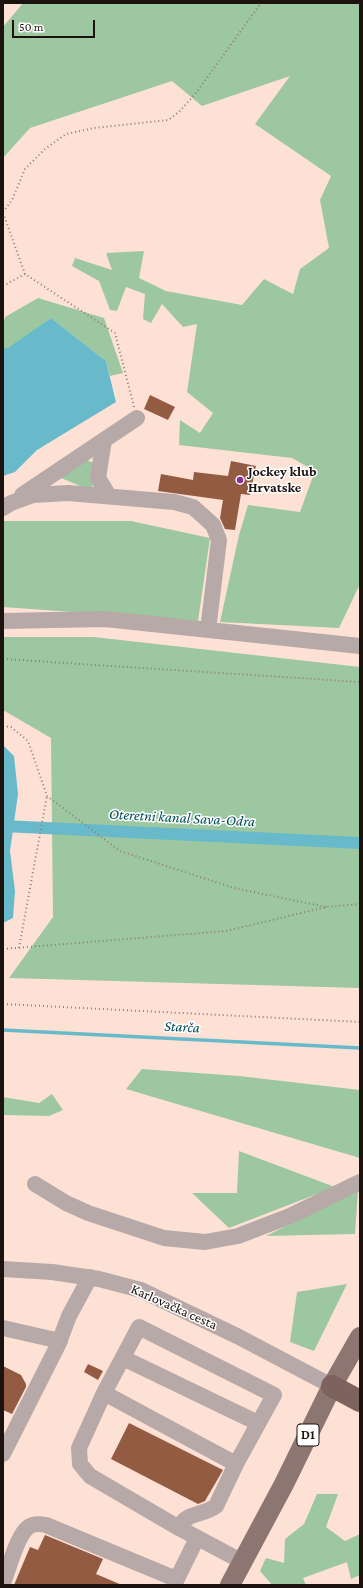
<!DOCTYPE html>
<meta charset="utf-8">
<style>
body{margin:0}
#map{position:relative;width:363px;height:1588px;overflow:hidden;background:#fee1d5;font-family:"Crimson Pro",serif}
canvas{display:block}
.frame{position:absolute;inset:0;border:4px solid #1c120e;pointer-events:none}
.scale{position:absolute;left:12px;top:20px;width:83px;height:18px;box-sizing:border-box;border:2px solid #1c120e;border-top:0;padding-left:5px;font-size:12px;line-height:14px;white-space:nowrap;color:#1c120e;-webkit-text-stroke:3px #fff;paint-order:stroke}
</style>
<div id="map">
<canvas width="363" height="1588"></canvas>
<div class="frame"></div>
<div class="scale">50 m</div>
</div>
<script>
const ctx = document.querySelector('canvas').getContext('2d');
ctx.lineJoin = 'round';
function paint(path, color) { ctx.fillStyle = color; ctx.fill(path, 'evenodd'); }
function strokePath(path, color, width, dash) { ctx.strokeStyle = color; ctx.lineWidth = width; ctx.lineCap = dash ? 'butt' : 'round'; ctx.setLineDash(dash || []); ctx.stroke(path); }
function drawText(font, color, halo, rows, align = 'center') {
  ctx.font = font + ' "Crimson Pro",serif'; ctx.lineWidth = 3; ctx.setLineDash([]); ctx.textBaseline = 'middle'; ctx.strokeStyle = halo; ctx.fillStyle = color; for (const [text, x, y, turn = 0] of rows) {
    ctx.save(); ctx.translate(x, y); ctx.rotate((+turn || 0) * Math.PI / 180); ctx.textAlign = isNaN(turn) ? turn : align; if (halo) ctx.strokeText(text, 0, 0); ctx.fillText(text, 0, 0); ctx.restore();
  }
}
paint(new Path2D(`
 M 23,3 L 360,3 L 360,584 L 339,628 L 220,622 L 239,535 L 248,505 L 300,512 L 315,471 L 292,458 L 179,445 L 180,420 L 200,433 L 213,413 L 187,392 L 197,324 L 183,327 L 162,304 L 151,323 L 143,319 L 145,294 L 126,287 L 117,311 L 110,310 L 99,281 L 72,266 L 75,258 L 112,270 L 106,253 L 144,251 L 139,278 L 166,291 L 242,305 L 264,279 L 293,294 L 300,269 L 329,248 L 320,200 L 331,176 L 255,124 L 290,76 L 202,106 L 172,81 L 30,128 L 3,158 L 3,27 Z
 M 38,298 L 104,318 L 123,373 L 110,376 L 106,361 L 51,318 L 8,349 L 3,348 L 3,326 L 5,317 Z
 M 86,460 L 95,463 L 92,491 L 61,478 Z
 M 3,521 L 131,521 L 210,538 L 198,621 L 3,607 Z
 M 3,637 L 94,637 L 360,667 L 360,988 L 9,978 L 53,917 L 51,738 L 3,710 Z
 M 142,1069 L 239,1076 L 360,1090 L 360,1158 L 126,1089 Z
 M 52,1094 L 63,1110 L 49,1116 L 3,1115 L 3,1097 L 39,1103 Z
 M 239,1151 L 335,1187 L 229,1228 L 192,1193 L 237,1193 Z
 M 358,1190 L 355,1234 L 266,1236 Z
 M 347,1284 L 314,1351 L 290,1342 L 297,1292 Z
 M 317,1494 L 338,1494 L 326,1527 L 345,1541 L 360,1534 L 360,1575 L 351,1579 L 347,1562 L 303,1578 L 306,1585 L 272,1585 L 260,1571 L 266,1558 L 284,1563 L 285,1539 L 304,1524 Z`), '#9dc7a0');
paint(new Path2D(`
 M 51,318 L 106,361 L 116,402 L 37,450 L 15,472 L 3,476 L 3,348 L 8,348 Z
 M 3,745 L 14,756 L 18,794 L 10,851 L 15,891 L 13,918 L 3,923 Z`), '#68baca');
strokePath(new Path2D(`
 M 3,1030 L 360,1048`), '#68baca', 3.5);
strokePath(new Path2D(`
 M 3,826 L 360,843`), '#68baca', 12);
paint(new Path2D(`
 M 150,395 L 175,407 L 168,420 L 144,409 Z
 M 231,461 L 256,466 L 250,495 L 241,494 L 235,530 L 225,529 L 220,518 L 223,500 L 158,491 L 161,474 L 193,480 L 194,472 L 228,476 Z
 M 88,1364 L 103,1371 L 98,1380 L 84,1372 Z
 M 3,1366 L 21,1375 L 26,1384 L 26,1387 L 12,1414 L 3,1410 Z
 M 129,1423 L 223,1470 L 205,1501 L 198,1504 L 111,1459 Z
 M 45,1535 L 103,1559 L 96,1574 L 122,1585 L 14,1585 L 30,1547 L 38,1550 Z`), '#945b43');
strokePath(new Path2D(`
 M 3,212 L 12,200 L 25,169 L 45,149 L 66,134 L 94,128 L 168,120 L 179,112 L 196,93 L 261,3
 M 3,213 L 25,274
 M 3,286 L 25,274 L 115,333 L 134,407
 M 3,659 L 360,682
 M 3,726 L 11,727 L 28,741 L 47,796 L 120,851 L 234,888 L 326,907
 M 19,948 L 47,796
 M 3,949 L 226,931 L 326,907 L 360,904
 M 3,1004 L 360,1022`), '#907c74', 2, [1, 3]);
strokePath(new Path2D(`
 M 104,440 L 98,478 L 109,496
 M 22,495 L 137,418
 M 3,508 L 11,503 L 33,495 L 68,493 L 174,502 L 193,507 L 213,525 L 219,540 L 208,630
 M 3,621 L 105,619 L 360,646
 M 35,1184 L 66,1203 L 88,1213 L 164,1238 L 205,1242 L 238,1236 L 290,1216 L 360,1182
 M 3,1269 L 52,1272 L 99,1279 L 141,1290 L 237,1336 L 332,1386
 M 3,1328 L 60,1341
 M 123,1358 L 258,1423
 M 104,1393 L 139,1327 L 274,1395 L 236,1464
 M 3,1454 L 58,1345 L 69,1316 L 90,1277
 M 179,1528 C 185,1512 203,1516 216,1506 L 236,1464 L 104,1393 L 79,1448 L 80,1464 L 90,1476 L 179,1528 L 243,1562
 M 3,1583 C 9,1569 17,1533 30,1526 C 35,1523 41,1524 46,1525 L 176,1579
 M 174,1585 L 197,1538`), '#b7a9a7', 16);
strokePath(new Path2D(`
 M 230,1585 L 284,1484 L 332,1386 L 360,1337`), '#8d7571', 20);
strokePath(new Path2D(`
 M 332,1386 L 360,1401`), '#7d625e', 22);
for (const [x, y, r, color] of [
 [240,480,4,"#8b2c95"]
]) { const dot = new Path2D(); dot.arc(x, y, r, 0, 2 * Math.PI); ctx.fillStyle = color; ctx.fill(dot); strokePath(dot, '#fff', 1.5); }
for (const [x, y, w] of [
 [308,1435,22]
]) { const box = new Path2D(); box.roundRect(x - w / 2, y - 11, w, 22, 3); ctx.fillStyle = '#fff'; ctx.fill(box); strokePath(box, '#1c120e', 1); }
drawText('bold 13px', '#1c120e', null, [
 ["D1",308,1435]
]);
drawText('bold 14px', '#1c120e', '#fff', [
 ["Jockey klub",248,472],
 ["Hrvatske",248,488]
], 'left');
drawText('14px', '#1c120e', '#fff', [
 ["Karlovačka cesta",174,1307,24]
]);
drawText('italic 15px', '#004e59', '#fff', [
 ["Oteretni kanal Sava-Odra",182,818,3],
 ["Starča",182,1027,3]
]);
</script>
